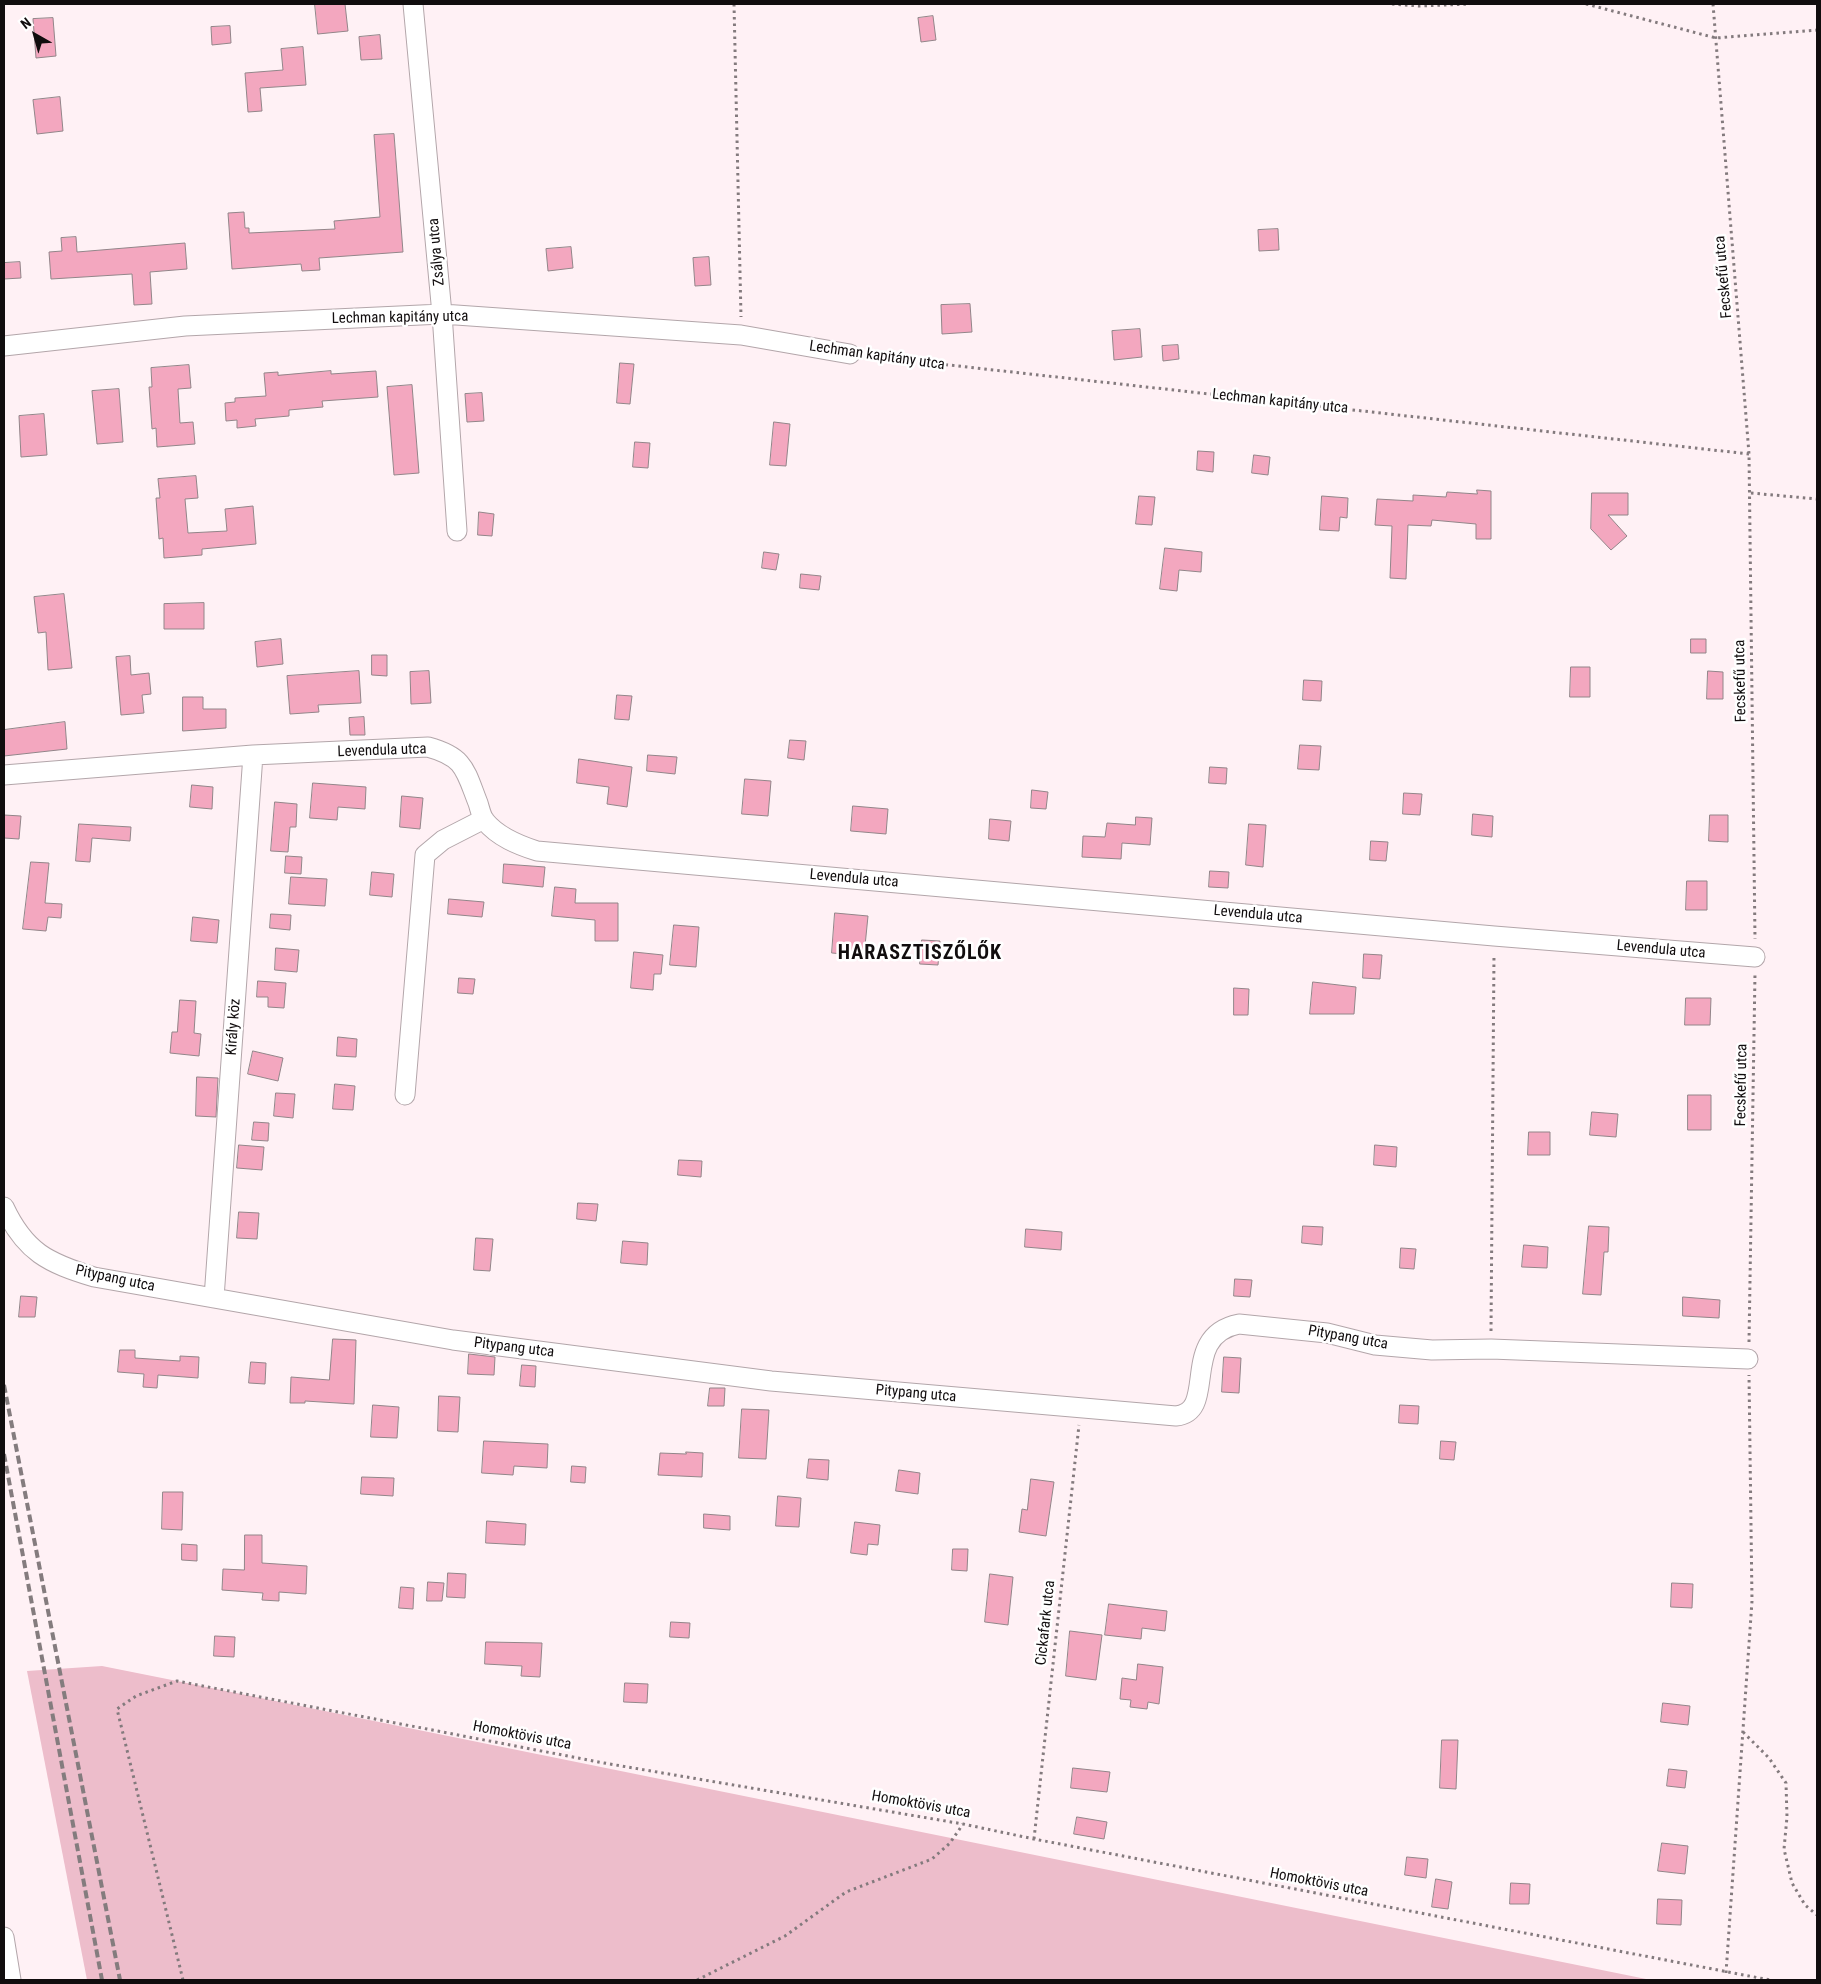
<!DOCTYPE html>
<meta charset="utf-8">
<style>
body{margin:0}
#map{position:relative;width:1821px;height:1984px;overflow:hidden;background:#fff1f5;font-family:"Roboto Condensed",sans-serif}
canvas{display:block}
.frame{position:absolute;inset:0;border:5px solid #110d0e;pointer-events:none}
.north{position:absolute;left:10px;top:10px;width:50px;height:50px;-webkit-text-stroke:4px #fff;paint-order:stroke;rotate:322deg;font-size:14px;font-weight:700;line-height:20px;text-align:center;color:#110d0e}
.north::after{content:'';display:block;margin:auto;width:18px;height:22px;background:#110d0e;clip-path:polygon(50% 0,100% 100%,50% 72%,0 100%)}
</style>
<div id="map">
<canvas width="1821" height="1984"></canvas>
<div class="frame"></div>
<div class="north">N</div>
</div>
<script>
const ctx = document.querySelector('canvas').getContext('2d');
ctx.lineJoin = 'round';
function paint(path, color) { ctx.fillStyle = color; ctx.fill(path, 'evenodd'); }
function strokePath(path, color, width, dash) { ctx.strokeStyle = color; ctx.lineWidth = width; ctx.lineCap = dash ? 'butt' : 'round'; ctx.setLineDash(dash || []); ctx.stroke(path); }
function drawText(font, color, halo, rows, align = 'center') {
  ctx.font = font + ' "Roboto Condensed",sans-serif'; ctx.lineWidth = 5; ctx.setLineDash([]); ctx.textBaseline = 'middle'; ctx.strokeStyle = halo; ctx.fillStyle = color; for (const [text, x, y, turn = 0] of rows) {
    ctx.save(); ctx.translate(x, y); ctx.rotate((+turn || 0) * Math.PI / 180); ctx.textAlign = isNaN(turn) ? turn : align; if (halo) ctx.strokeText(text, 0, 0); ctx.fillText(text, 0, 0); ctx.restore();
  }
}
paint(new Path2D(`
 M 102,1666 L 177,1681 L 1651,1980 L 87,1980 L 27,1671 Z`), '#edbdcb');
const building = new Path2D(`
 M 315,4 L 345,4 L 348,31 L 318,34 Z
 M 933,16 L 936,40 L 921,42 L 918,18 Z
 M 53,18 L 56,56 L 36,58 L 33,19 Z
 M 230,26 L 231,43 L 212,45 L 211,27 Z
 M 380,35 L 382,59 L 361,60 L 359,37 Z
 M 303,47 L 306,85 L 260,88 L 262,111 L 248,112 L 245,73 L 283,70 L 281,49 Z
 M 60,97 L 63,131 L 37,134 L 33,100 Z
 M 394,134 L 403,252 L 319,258 L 320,270 L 302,271 L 301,264 L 232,269 L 228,213 L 244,212 L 245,228 L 249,228 L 249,233 L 335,229 L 334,221 L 380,217 L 374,135 Z
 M 1278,229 L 1279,250 L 1259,251 L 1258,230 Z
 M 76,237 L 77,252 L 185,243 L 187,269 L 150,272 L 152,304 L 134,305 L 132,274 L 51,279 L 49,252 L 62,251 L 61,238 Z
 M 571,247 L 573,268 L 548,271 L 546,249 Z
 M 709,257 L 711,285 L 695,286 L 693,258 Z
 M 20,262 L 21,278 L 4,279 L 4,263 Z
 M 970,304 L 972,332 L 942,334 L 941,305 Z
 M 1140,329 L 1142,357 L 1114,360 L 1112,331 Z
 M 1178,345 L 1179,359 L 1163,361 L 1162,346 Z
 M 620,363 L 634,364 L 630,404 L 617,403 Z
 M 189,365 L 191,388 L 178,389 L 180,423 L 193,422 L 195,444 L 157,447 L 156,428 L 152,429 L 149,387 L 152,387 L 151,368 Z
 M 331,371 L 331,374 L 376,371 L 378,397 L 322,401 L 323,407 L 289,410 L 289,416 L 255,419 L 256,426 L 237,428 L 237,420 L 226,421 L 225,403 L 235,402 L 235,398 L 266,396 L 264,373 L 278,372 L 278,375 Z
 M 412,385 L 419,473 L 394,475 L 387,387 Z
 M 119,389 L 123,442 L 97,444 L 92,391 Z
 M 482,393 L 484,421 L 467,422 L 465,394 Z
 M 44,414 L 47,455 L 21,457 L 19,416 Z
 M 774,422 L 790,424 L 786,466 L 770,465 Z
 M 635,442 L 650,443 L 648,468 L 633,467 Z
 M 1198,451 L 1214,452 L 1213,472 L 1197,470 Z
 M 1254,455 L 1270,457 L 1268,475 L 1252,473 Z
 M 196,476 L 198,498 L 185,499 L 188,533 L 227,531 L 225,509 L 253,506 L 256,544 L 202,549 L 202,555 L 164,558 L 163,538 L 159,539 L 158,525 L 156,498 L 160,498 L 158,479 Z
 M 1477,490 L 1491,491 L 1491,539 L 1476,539 L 1476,524 L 1432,520 L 1431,526 L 1408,525 L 1406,579 L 1390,578 L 1392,526 L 1375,525 L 1377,499 L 1413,501 L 1413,495 L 1446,497 L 1447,492 L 1477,494 Z
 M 1592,493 L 1628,493 L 1628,515 L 1608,515 L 1627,536 L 1611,550 L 1591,529 Z
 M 1139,496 L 1155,497 L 1152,525 L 1136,524 Z
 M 1322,496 L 1348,498 L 1347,518 L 1340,517 L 1339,531 L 1320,530 Z
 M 479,512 L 494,514 L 492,536 L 478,535 Z
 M 1165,548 L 1202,552 L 1201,572 L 1179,570 L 1177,591 L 1160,589 Z
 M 764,552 L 779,554 L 776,570 L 762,568 Z
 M 801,574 L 821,576 L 819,590 L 800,588 Z
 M 64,594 L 72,668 L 48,670 L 46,632 L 38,633 L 34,597 Z
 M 204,603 L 204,629 L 164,629 L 164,604 Z
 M 281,639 L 283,664 L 257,667 L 255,642 Z
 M 1691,639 L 1706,639 L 1706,653 L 1691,653 Z
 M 372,655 L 387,655 L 387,676 L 372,675 Z
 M 130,656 L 131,675 L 149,673 L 151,694 L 142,695 L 144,713 L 121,715 L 116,657 Z
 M 1571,667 L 1590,667 L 1590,697 L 1570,697 Z
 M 359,671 L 361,703 L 318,705 L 319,712 L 290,714 L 287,676 Z
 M 429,671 L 431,703 L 411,704 L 410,672 Z
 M 1708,671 L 1723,672 L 1723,699 L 1707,699 Z
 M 1304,680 L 1322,681 L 1321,701 L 1303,700 Z
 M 617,695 L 632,696 L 629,720 L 615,719 Z
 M 183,697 L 203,697 L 203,709 L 226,709 L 226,728 L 183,731 Z
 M 364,717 L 365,735 L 350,735 L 349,718 Z
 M 65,722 L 67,749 L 4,756 L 4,730 Z
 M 790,740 L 806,741 L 804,760 L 788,758 Z
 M 1300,745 L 1321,746 L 1319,770 L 1298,769 Z
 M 648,755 L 677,757 L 675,774 L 647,771 Z
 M 579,759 L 632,767 L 627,807 L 607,804 L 609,787 L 577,783 Z
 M 1210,767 L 1227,768 L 1226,784 L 1209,783 Z
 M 745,779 L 771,781 L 768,816 L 742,814 Z
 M 313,783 L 366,787 L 365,809 L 338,807 L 337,820 L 310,818 Z
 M 192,785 L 213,787 L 212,809 L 190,807 Z
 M 1032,790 L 1048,792 L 1046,809 L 1031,808 Z
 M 1404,793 L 1422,794 L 1420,815 L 1403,814 Z
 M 402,796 L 423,798 L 420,829 L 400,827 Z
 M 275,802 L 297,804 L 296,827 L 290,827 L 288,852 L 271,851 Z
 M 853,806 L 888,809 L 886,834 L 851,831 Z
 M 1473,814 L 1493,816 L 1492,837 L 1472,835 Z
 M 4,815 L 21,816 L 19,839 L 4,838 Z
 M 1710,815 L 1728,815 L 1728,842 L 1709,841 Z
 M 1136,817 L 1152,818 L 1150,845 L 1122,843 L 1121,859 L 1082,857 L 1083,836 L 1105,837 L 1107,823 L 1135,825 Z
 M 990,819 L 1011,821 L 1009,841 L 989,839 Z
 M 79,824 L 131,827 L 130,841 L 92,838 L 90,862 L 76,861 Z
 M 1249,824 L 1266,825 L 1263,867 L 1246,865 Z
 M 1371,841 L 1388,842 L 1386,861 L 1370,860 Z
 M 286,856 L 302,857 L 301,874 L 285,873 Z
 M 31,862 L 49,863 L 45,903 L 62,904 L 61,918 L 48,917 L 46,931 L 23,929 Z
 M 504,864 L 545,867 L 543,887 L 503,883 Z
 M 1210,871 L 1229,872 L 1228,888 L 1209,887 Z
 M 372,872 L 394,874 L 392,897 L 370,895 Z
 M 291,877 L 327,879 L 325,906 L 289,904 Z
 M 1687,881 L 1707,881 L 1707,910 L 1686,910 Z
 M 555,887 L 576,889 L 575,903 L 618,903 L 618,941 L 595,941 L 595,920 L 552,916 Z
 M 449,899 L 484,902 L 482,917 L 448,914 Z
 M 835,913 L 868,916 L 864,956 L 832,953 Z
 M 271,914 L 291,915 L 290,930 L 270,928 Z
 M 193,917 L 219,920 L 217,943 L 191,941 Z
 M 674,925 L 699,927 L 696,967 L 670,965 Z
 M 922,940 L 940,941 L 938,965 L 920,964 Z
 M 276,948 L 299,950 L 297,972 L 275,970 Z
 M 634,952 L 663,955 L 661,974 L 654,974 L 653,990 L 631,988 Z
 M 1364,954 L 1382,955 L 1380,979 L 1363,978 Z
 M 459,978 L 475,979 L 473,994 L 458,993 Z
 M 258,981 L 286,983 L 284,1008 L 268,1007 L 268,997 L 257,997 Z
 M 1313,982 L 1356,987 L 1354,1014 L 1310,1014 Z
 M 1234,988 L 1249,989 L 1248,1015 L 1234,1015 Z
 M 1686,998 L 1711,998 L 1710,1025 L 1685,1025 Z
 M 180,1000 L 196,1001 L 194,1033 L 201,1034 L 199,1056 L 170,1053 L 172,1032 L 177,1032 Z
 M 338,1037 L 357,1039 L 356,1057 L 337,1056 Z
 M 253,1051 L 283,1058 L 278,1081 L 248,1074 Z
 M 197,1077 L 218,1078 L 216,1117 L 196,1116 Z
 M 335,1084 L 355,1086 L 353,1110 L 333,1109 Z
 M 276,1093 L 295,1094 L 293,1118 L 274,1116 Z
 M 1688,1095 L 1711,1095 L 1711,1130 L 1688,1130 Z
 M 1592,1112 L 1618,1114 L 1616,1137 L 1590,1135 Z
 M 254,1122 L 269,1123 L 268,1141 L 252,1140 Z
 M 1529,1132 L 1550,1132 L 1550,1155 L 1528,1155 Z
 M 239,1145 L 264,1147 L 262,1170 L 237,1168 Z
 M 1375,1145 L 1397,1147 L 1396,1167 L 1374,1165 Z
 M 679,1160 L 702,1161 L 701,1177 L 678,1175 Z
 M 578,1203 L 598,1204 L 596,1221 L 577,1219 Z
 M 239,1212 L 259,1213 L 257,1239 L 237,1238 Z
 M 1303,1226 L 1323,1227 L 1322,1245 L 1302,1243 Z
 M 1589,1226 L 1609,1227 L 1608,1252 L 1604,1252 L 1601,1295 L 1583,1294 Z
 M 1026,1229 L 1062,1232 L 1061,1250 L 1025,1247 Z
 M 476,1238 L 493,1239 L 490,1271 L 474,1270 Z
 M 623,1241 L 648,1243 L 647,1265 L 621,1263 Z
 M 1524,1245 L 1548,1247 L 1547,1268 L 1522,1267 Z
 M 1401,1248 L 1416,1249 L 1414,1269 L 1400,1268 Z
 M 1235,1279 L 1252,1280 L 1250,1297 L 1234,1296 Z
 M 21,1296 L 37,1297 L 35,1317 L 19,1317 Z
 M 1683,1297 L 1720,1300 L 1719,1318 L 1683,1316 Z
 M 333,1339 L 356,1340 L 354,1404 L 305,1401 L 305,1403 L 290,1403 L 291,1377 L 329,1380 Z
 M 120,1350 L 135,1350 L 135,1358 L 180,1361 L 180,1356 L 199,1357 L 198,1378 L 158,1375 L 157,1388 L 143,1387 L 144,1374 L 118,1372 Z
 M 469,1354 L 495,1357 L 494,1375 L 468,1374 Z
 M 1224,1357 L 1241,1358 L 1239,1393 L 1222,1392 Z
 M 251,1362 L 266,1363 L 265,1384 L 249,1383 Z
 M 522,1365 L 536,1366 L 535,1387 L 520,1386 Z
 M 710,1388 L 725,1388 L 724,1406 L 708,1406 Z
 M 439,1396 L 460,1397 L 458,1432 L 438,1431 Z
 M 373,1405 L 399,1407 L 397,1438 L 371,1437 Z
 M 1400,1405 L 1419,1406 L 1418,1424 L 1399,1423 Z
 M 742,1409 L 769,1410 L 766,1459 L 739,1458 Z
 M 484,1441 L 548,1444 L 547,1468 L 514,1466 L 513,1475 L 482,1473 Z
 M 1441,1441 L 1456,1442 L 1454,1460 L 1440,1459 Z
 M 686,1452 L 703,1453 L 702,1477 L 658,1475 L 660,1453 L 686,1454 Z
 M 809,1459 L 829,1460 L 828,1480 L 807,1478 Z
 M 572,1466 L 586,1467 L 585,1483 L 571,1482 Z
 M 899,1470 L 920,1473 L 918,1494 L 896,1491 Z
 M 362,1477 L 394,1478 L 393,1496 L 361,1494 Z
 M 1031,1479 L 1054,1482 L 1046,1536 L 1019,1532 L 1022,1509 L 1027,1510 Z
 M 163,1492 L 183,1492 L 182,1530 L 162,1529 Z
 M 778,1496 L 801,1498 L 799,1527 L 776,1526 Z
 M 704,1514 L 730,1516 L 730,1530 L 704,1528 Z
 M 487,1521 L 526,1524 L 525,1545 L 486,1543 Z
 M 855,1522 L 880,1525 L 878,1545 L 868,1544 L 867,1555 L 851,1553 Z
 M 245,1535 L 262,1535 L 262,1563 L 307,1566 L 306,1594 L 279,1592 L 279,1601 L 262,1600 L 263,1593 L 222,1590 L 223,1569 L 244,1570 Z
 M 182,1544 L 197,1545 L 197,1561 L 182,1560 Z
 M 953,1549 L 968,1549 L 967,1571 L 952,1570 Z
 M 448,1573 L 466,1574 L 465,1598 L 447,1597 Z
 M 990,1574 L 1013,1577 L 1008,1625 L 985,1622 Z
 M 428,1582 L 444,1583 L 442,1601 L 427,1601 Z
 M 1672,1583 L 1693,1584 L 1692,1608 L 1671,1607 Z
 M 401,1587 L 414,1588 L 413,1609 L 399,1608 Z
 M 1109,1604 L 1167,1611 L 1165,1631 L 1142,1628 L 1141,1639 L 1105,1635 Z
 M 671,1622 L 690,1623 L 689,1638 L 670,1637 Z
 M 1070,1631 L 1102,1635 L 1096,1680 L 1066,1676 Z
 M 215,1636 L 235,1637 L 234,1657 L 214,1656 Z
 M 486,1642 L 542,1643 L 540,1677 L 521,1676 L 522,1666 L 485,1664 Z
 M 1138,1664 L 1163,1667 L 1159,1704 L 1148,1702 L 1147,1709 L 1130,1707 L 1131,1700 L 1120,1699 L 1122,1678 L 1136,1680 Z
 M 625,1683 L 648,1684 L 647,1703 L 624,1702 Z
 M 1663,1703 L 1690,1706 L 1688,1725 L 1661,1722 Z
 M 1442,1740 L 1458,1740 L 1456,1789 L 1440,1788 Z
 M 1073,1768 L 1110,1772 L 1107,1792 L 1071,1788 Z
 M 1669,1769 L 1687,1771 L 1685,1788 L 1667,1786 Z
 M 1077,1817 L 1107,1822 L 1104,1839 L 1074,1834 Z
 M 1662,1843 L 1688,1846 L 1685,1874 L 1658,1871 Z
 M 1407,1857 L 1428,1859 L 1426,1878 L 1405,1875 Z
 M 1436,1879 L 1452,1882 L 1448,1909 L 1432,1907 Z
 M 1511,1883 L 1530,1884 L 1529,1904 L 1510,1904 Z
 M 1658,1899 L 1682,1900 L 1681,1925 L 1657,1924 Z`);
paint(building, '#f3a7bf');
strokePath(building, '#928589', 1);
const minor = new Path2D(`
 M 413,4 L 442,314 L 457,531
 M 4,346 L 185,326 L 442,314 L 741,335 L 850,354
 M 4,775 L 253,755 L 428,747 C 465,757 465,770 478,803 C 480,809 481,816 485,821 C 498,837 518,845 537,851 L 1494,936 L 1755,957
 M 405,1095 L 425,855 L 443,840 L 484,819
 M 4,1207 C 25,1252 48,1263 94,1277 L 453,1340 L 771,1381 L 1176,1416 C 1219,1412 1178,1336 1239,1324 L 1327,1333 L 1375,1345 L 1432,1350 L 1491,1349 L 1748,1359
 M 214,1298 L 253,755
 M 4,1937 L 11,1980`);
strokePath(minor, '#b3a6aa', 21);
strokePath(new Path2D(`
 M 734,4 L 741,317
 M 1392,4 L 1419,6 L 1470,4
 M 1586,4 L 1716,38 L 1817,30
 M 1713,4 L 1749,454 L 1755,939
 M 868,356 L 1749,454
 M 1751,493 L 1817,499
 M 1491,1331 L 1494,954
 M 1749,1342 L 1755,973
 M 1743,1732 L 1769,1758 L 1786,1783 L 1787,1817 L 1784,1849 L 1792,1883 L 1805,1905 L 1817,1915
 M 1034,1839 L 1079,1425
 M 1726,1973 L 1752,1601 L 1749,1375
 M 183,1980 L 117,1709 L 136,1696 L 177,1681 L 604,1763 L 963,1824 L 1034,1839 L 1770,1980
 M 697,1980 L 785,1936 L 846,1892 L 932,1859 L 950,1843 L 963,1824`), '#837a7d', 3, [2.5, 4]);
strokePath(minor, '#fff', 19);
strokePath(new Path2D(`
 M 4,1385 L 120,1980
 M 4,1454 L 102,1980`), '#847c7e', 4, [8, 4]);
drawText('15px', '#110d0e', '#fff', [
 ["Zsálya utca",437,252,-95],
 ["Fecskefű utca",1724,277,-95],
 ["Lechman kapitány utca",400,318,-1],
 ["Lechman kapitány utca",877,356,8],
 ["Lechman kapitány utca",1280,402,6],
 ["Fecskefű utca",1741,681,-91],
 ["Levendula utca",382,751,-2],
 ["Levendula utca",854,879,5],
 ["Levendula utca",1258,915,5],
 ["Levendula utca",1661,950,5],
 ["Király köz",234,1027,-86],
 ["Fecskefű utca",1742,1085,-89],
 ["Pitypang utca",115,1279,12],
 ["Pitypang utca",1348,1338,10],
 ["Pitypang utca",514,1348,7],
 ["Pitypang utca",916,1394,5],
 ["Cickafark utca",1046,1623,-84],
 ["Homoktövis utca",522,1736,11],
 ["Homoktövis utca",921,1805,10],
 ["Homoktövis utca",1319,1883,11]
]);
ctx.letterSpacing = '1px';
drawText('bold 20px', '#110d0e', '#fff', [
 ["HARASZTISZŐLŐK",920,954]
]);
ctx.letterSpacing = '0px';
</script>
